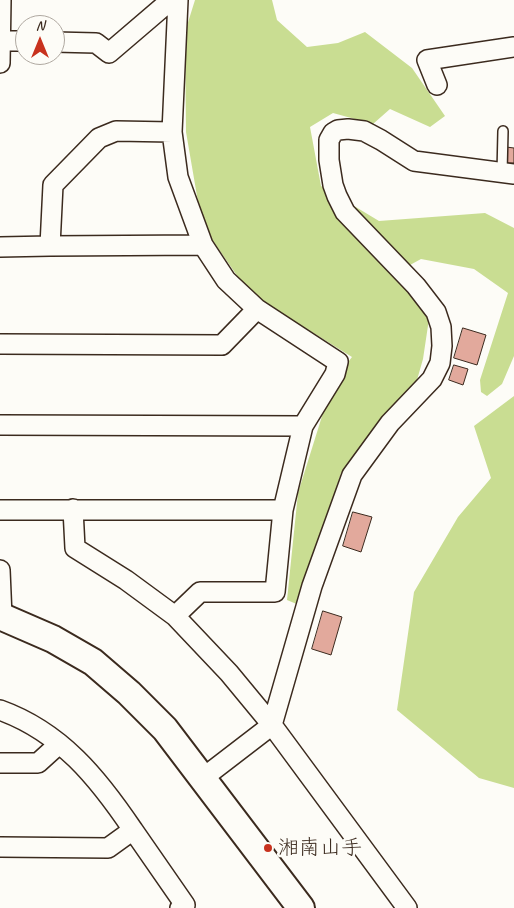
<!DOCTYPE html>
<meta charset="utf-8">
<style>
body{margin:0}
#map{position:relative;width:514px;height:908px;overflow:hidden;background:#fdfcf7;font-family:Caveat,sans-serif}
canvas{display:block}
.north{position:absolute;left:15px;top:15px;width:50px;height:50px;box-sizing:border-box;background:#fdfcf7;border:1px solid #afa8a0;border-radius:50%;rotate:0deg;font-size:14px;font-weight:700;line-height:20px;text-align:center;color:#3b2a1e}
.north::after{content:'';display:block;margin:auto;width:18px;height:22px;background:#c8321e;clip-path:polygon(50% 0,100% 100%,50% 72%,0 100%)}
</style>
<div id="map">
<canvas width="514" height="908"></canvas>
<div class="north">N</div>
</div>
<script>
const ctx = document.querySelector('canvas').getContext('2d');
ctx.lineJoin = 'round';
function paint(path, color) { ctx.fillStyle = color; ctx.fill(path, 'evenodd'); }
function strokePath(path, color, width, dash) { ctx.strokeStyle = color; ctx.lineWidth = width; ctx.lineCap = dash ? 'butt' : 'round'; ctx.setLineDash(dash || []); ctx.stroke(path); }
function drawText(font, color, halo, rows, align = 'center') {
  ctx.font = font + ' Caveat,"Klee One",sans-serif'; ctx.lineWidth = 5; ctx.setLineDash([]); ctx.textBaseline = 'middle'; ctx.strokeStyle = halo; ctx.fillStyle = color; for (const [text, x, y, turn = 0] of rows) {
    ctx.save(); ctx.translate(x, y); ctx.rotate((+turn || 0) * Math.PI / 180); ctx.textAlign = isNaN(turn) ? turn : align; if (halo) ctx.strokeText(text, 0, 0); ctx.fillText(text, 0, 0); ctx.restore();
  }
}
paint(new Path2D(`
 M 195,0 L 272,0 L 277,20 L 307,47 L 338,43 L 365,32 L 412,68 L 445,116 L 430,127 L 390,109 L 373,124 L 333,113 L 310,127 L 321,186 L 379,221 L 485,213 L 514,228 L 514,356 L 502,384 L 487,396 L 481,392 L 480,380 L 508,293 L 474,269 L 421,259 L 410,265 L 400,277 L 429,319 L 423,359 L 417,380 L 341,473 L 299,605 L 287,600 L 298,493 L 333,381 L 352,357 L 249,293 L 202,225 L 186,132 L 185,32 Z
 M 514,396 L 514,788 L 479,778 L 397,710 L 414,592 L 458,517 L 491,478 L 474,426 Z`), '#c9dd92');
const building = new Path2D(`
 M 506,147 L 514,148 L 514,163 L 507,163 Z
 M 463,328 L 486,335 L 477,365 L 454,358 Z
 M 454,365 L 468,369 L 463,385 L 449,380 Z
 M 353,512 L 372,517 L 361,552 L 343,546 Z
 M 323,611 L 342,617 L 331,655 L 312,649 Z`);
paint(building, '#e2a99c');
strokePath(building, '#3b2a1e', 1);
const lane = new Path2D(`
 M 502,173 L 503,131`);
const street = new Path2D(`
 M 178,0 L 172,132 L 178,177 L 203,245 L 226,280 L 257,309
 M 0,41 L 25,41
 M 55,42 L 96,43 L 109,53 L 171,0
 M 0,63 L 1,0
 M 437,85 L 427,60 L 514,47
 M 172,132 L 116,131 L 99,138 L 53,185 L 50,246 L 203,245
 M 0,247 L 50,246
 M 0,344 L 222,345 L 257,309 L 338,362 L 335,374 L 303,426
 M 0,425 L 303,426 L 283,510 L 0,510
 M 73,509 L 75,548 L 126,580 L 175,616 L 229,673 L 272,725 L 407,908
 M 0,570 L 2,617
 M 175,616 L 200,592 L 275,592 L 283,510
 M 0,710 C 61,732 98,778 133,830 L 108,848 L 0,847
 M 0,763 L 38,763 L 59,744
 M 203,778 L 272,725 L 312,586 L 352,475 L 390,423 L 432,379 L 440,363 L 442,346 L 441,327 L 436,312 L 416,286 L 345,212 L 337,196 L 333,185 L 329,160 L 329,140 L 333,133 L 338,130 L 348,129 L 364,131 L 381,140 L 414,161 L 514,174
 M 133,830 L 185,905 L 180,908`);
const secondary = new Path2D(`
 M 0,616 L 53,639 L 93,662 L 129,693 L 165,729 L 301,908`);
strokePath(lane, '#3b2a1e', 12);
strokePath(street, '#3b2a1e', 22);
strokePath(secondary, '#3b2a1e', 30);
strokePath(lane, '#fdfcf7', 9);
strokePath(street, '#fdfcf7', 19);
strokePath(secondary, '#fdfcf7', 26);
for (const [x, y, r, color] of [
 [268,848,5,"#c8321e"]
]) { const dot = new Path2D(); dot.arc(x, y, r, 0, 2 * Math.PI); ctx.fillStyle = color; ctx.fill(dot); strokePath(dot, '#fdfcf7', 2); }
drawText('21px', '#3b2a1e', '#fdfcf7', [
 ["湘南山手",278,848]
], 'left');
</script>
